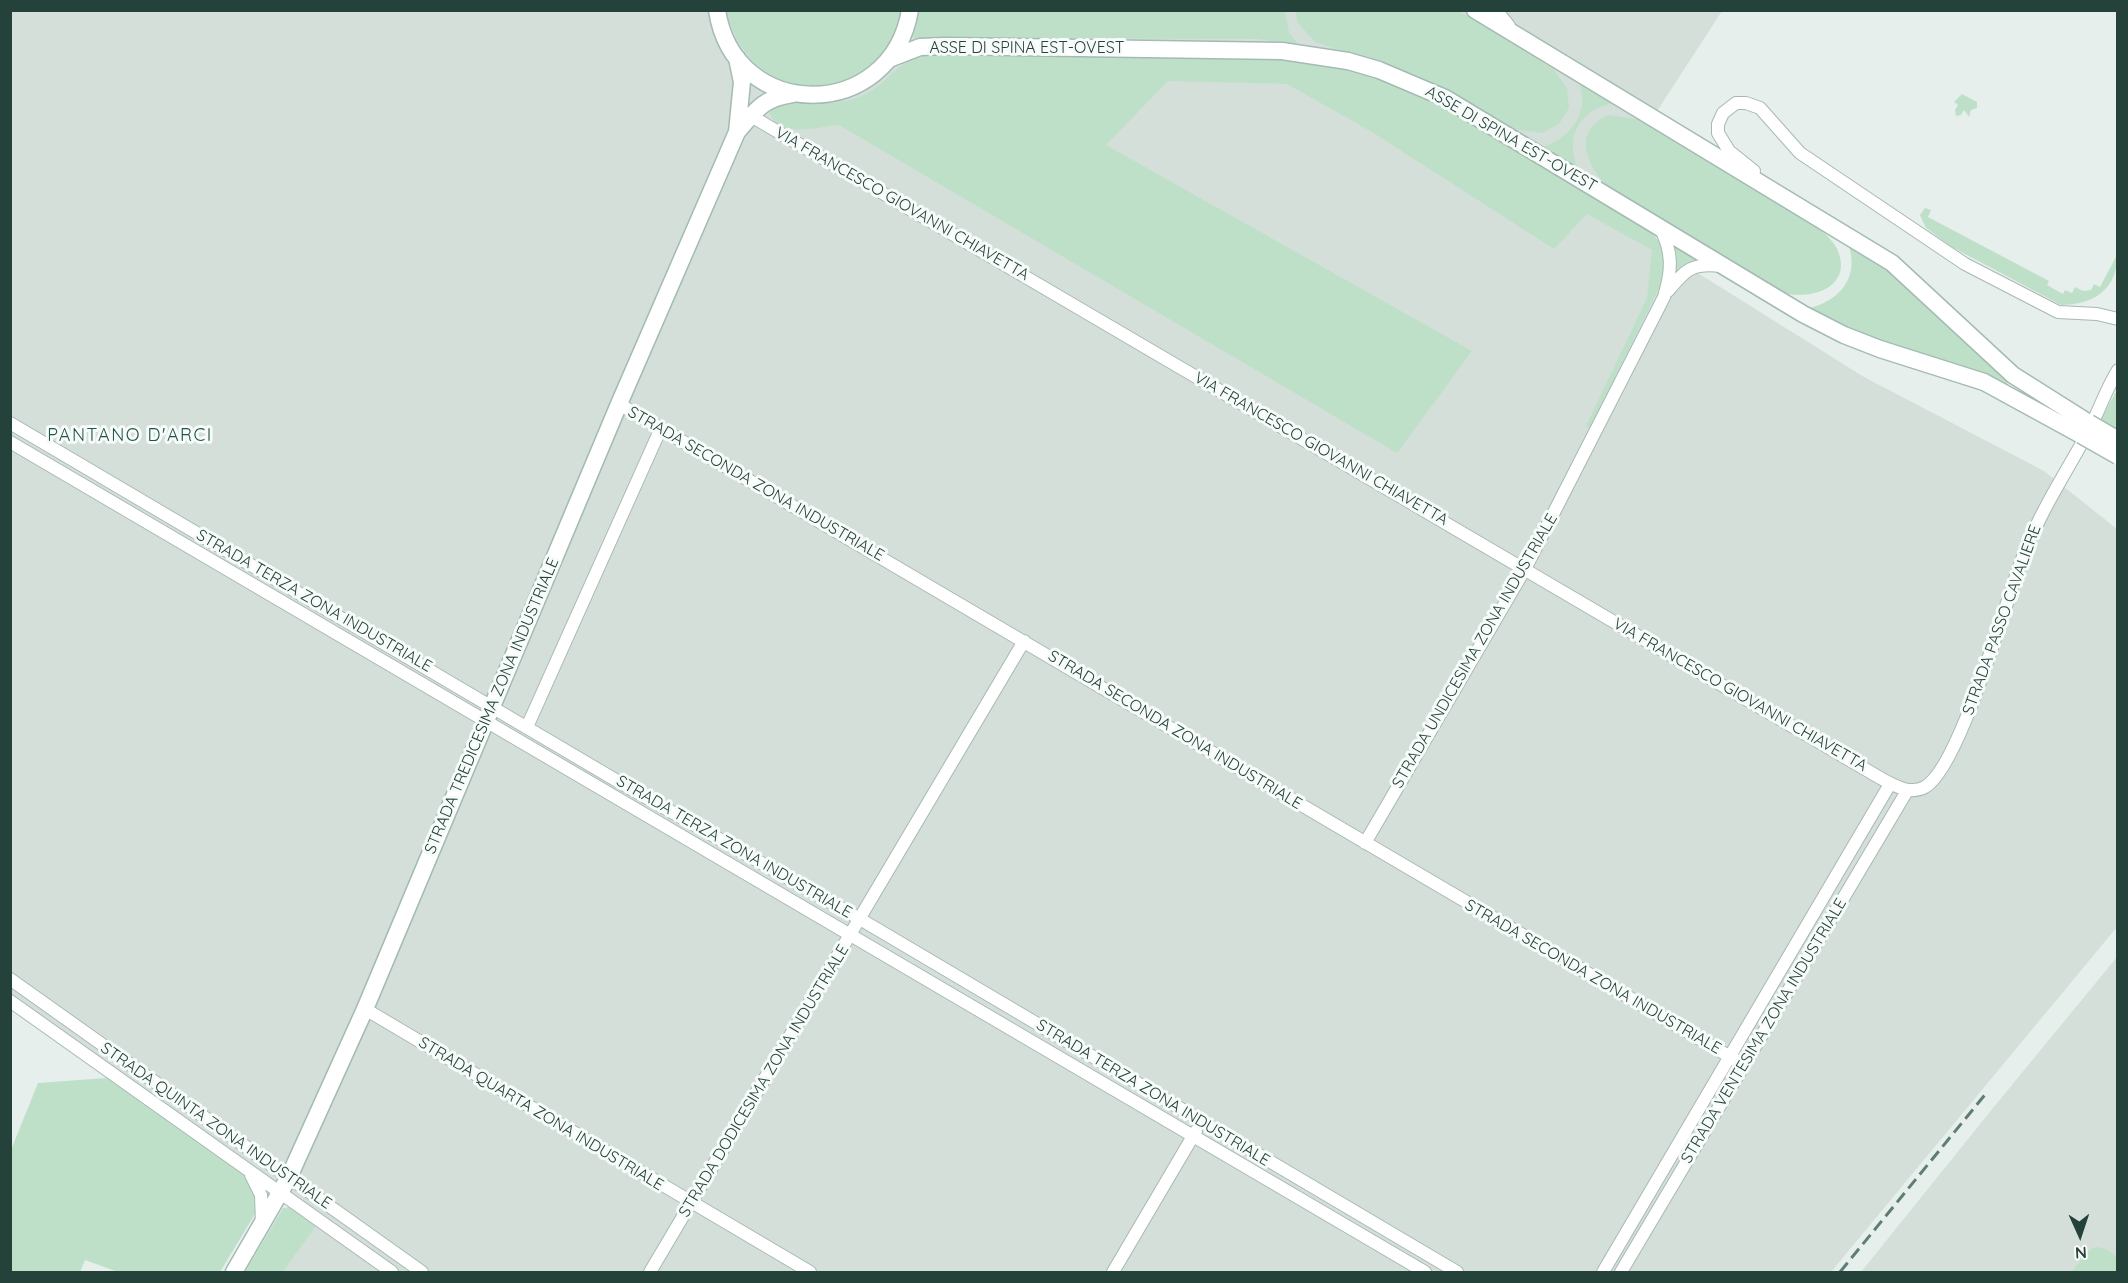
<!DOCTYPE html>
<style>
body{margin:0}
#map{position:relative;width:2128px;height:1283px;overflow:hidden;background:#e6efeb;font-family:Quicksand,sans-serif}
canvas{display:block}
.frame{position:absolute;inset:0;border:12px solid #24423a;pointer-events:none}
.north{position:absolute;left:2050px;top:1205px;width:60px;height:60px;-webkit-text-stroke:4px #f7fbf9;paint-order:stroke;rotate:177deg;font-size:16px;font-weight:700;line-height:24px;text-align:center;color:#24423a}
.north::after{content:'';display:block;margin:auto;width:21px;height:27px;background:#24423a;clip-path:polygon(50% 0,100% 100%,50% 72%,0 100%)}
</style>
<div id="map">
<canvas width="2128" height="1283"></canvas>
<div class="frame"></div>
<div class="north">N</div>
</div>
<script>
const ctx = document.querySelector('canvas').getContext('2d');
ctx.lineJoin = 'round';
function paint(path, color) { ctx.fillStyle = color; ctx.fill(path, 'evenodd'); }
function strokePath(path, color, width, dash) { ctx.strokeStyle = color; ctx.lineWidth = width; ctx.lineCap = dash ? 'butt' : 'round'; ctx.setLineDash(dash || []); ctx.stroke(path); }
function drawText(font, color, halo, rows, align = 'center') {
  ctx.font = font + ' Quicksand,sans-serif'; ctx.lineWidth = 6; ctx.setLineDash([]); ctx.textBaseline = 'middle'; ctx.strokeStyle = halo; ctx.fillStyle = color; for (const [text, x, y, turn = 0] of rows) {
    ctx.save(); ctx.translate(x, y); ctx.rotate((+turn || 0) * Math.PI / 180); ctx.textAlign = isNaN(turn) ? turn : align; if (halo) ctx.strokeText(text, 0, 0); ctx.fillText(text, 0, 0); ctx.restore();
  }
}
paint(new Path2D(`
 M 11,11 L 1722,11 L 1594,208 L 1864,377 L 2044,471 L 2117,529 L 2117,927 L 1831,1272 L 283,1272 L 317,1223 L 248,1178 L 11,1010 Z
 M 2117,957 L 2117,1272 L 1861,1272 L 1993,1108 Z`), '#d4dfda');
paint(new Path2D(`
 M 726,11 L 904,11 C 880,112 753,115 726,11 Z
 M 1285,11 L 1289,33 L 1298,44 L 1256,39 L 913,38 L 920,11 Z
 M 1296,11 L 1458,11 L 1502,35 L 1554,70 L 1567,88 L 1569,108 L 1559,124 L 1542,133 L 1512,129 L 1413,74 L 1315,42 L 1297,22 Z
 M 939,53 L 1252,58 L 1319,63 L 1347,69 L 1376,77 L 1451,112 L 1652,233 L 1666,249 L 1666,274 L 1590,428 L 1586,426 L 1647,298 L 1652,250 L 1587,214 L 1554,249 L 1372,132 L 1287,84 L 1168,81 L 1106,145 L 1472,351 L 1397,453 L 839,125 C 818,127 779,139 769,112 L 771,107 C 799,98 829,109 859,97 C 895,83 891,57 939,53 Z
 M 1578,81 L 1615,103 C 1582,107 1563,137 1578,168 L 1542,147 C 1570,139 1592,110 1578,81 Z
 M 1962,94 L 1977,102 L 1977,108 L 1971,110 L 1969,117 L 1964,110 L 1961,115 L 1956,116 L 1955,110 L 1958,105 L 1954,102 Z
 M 1609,115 L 1643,120 L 1821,229 C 1827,236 1835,243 1838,251 C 1853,289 1808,301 1781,292 L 1606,185 C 1585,163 1573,129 1609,115 Z
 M 1925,208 L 1931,210 L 1928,217 L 2049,281 L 2047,285 L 2063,294 L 2065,290 L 2072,293 L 2075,287 L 2083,291 L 2091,290 L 2094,284 L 2100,287 L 2117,255 C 2118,289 2093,305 2061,305 L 1950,246 L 1926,228 L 1920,215 Z
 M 1848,243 L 1888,269 L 2008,381 L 2007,385 L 1880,342 L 1810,308 C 1841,300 1860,276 1848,243 Z
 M 1673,245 L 1698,261 L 1676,273 L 1677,262 Z
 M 2117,390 L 2117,430 L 2100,420 Z
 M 107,1078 L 248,1178 L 254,1190 L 258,1209 L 220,1272 L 118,1272 L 85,1260 L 80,1272 L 11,1272 L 11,1150 L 38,1083 Z
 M 290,1207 L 318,1223 L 283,1272 L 245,1272 L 283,1208 Z
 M 2098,1247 L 2106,1249 L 2117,1257 L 2117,1272 L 2071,1272 L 2091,1249 Z`), '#bfe0c8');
const street = new Path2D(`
 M 1496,10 L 1509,26
 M 751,116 L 1882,779 C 1895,786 1910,795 1925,787 C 1961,766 2007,594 2026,549 C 2043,507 2067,471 2088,432 C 2099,411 2106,389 2118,370
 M 1754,171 L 1729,151 L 1718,133 L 1718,124 L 1723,113 L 1736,103 L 1746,103 L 1760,108 L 1800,153 L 1965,264 L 2058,312 L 2097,314 L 2118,319
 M 1668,291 C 1686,269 1692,263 1721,266
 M 619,404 L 1744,1065
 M 10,423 L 619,782 L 860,919 L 1457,1272
 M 10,442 L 1425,1272
 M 527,727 L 661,428
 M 1365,843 L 1525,569 L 1664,297 C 1672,270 1673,253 1660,227
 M 10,979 L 422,1272
 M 10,1001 L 392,1272
 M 365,1009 L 810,1272
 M 251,1175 L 261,1195 L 262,1224
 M 650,1272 L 1024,641
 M 1113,1272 L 1196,1131
 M 1603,1272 L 1890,784
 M 1621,1272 L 1907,791`);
const secondary = new Path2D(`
 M 717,10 C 734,123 891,123 910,10
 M 1475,10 L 1892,263 L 2013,375 L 2089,423
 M 889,59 L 920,47 L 945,46 L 1282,51 L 1348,61 L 1379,70 L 1445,98 L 1803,314 L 1844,335 L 1880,349 L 1984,382 L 2081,435
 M 737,132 C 756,110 763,98 793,94
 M 234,1272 L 289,1177 L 365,1009 L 619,404 L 737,132 L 742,82 L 737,58`);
strokePath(street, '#a8b8b2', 14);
strokePath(secondary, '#a4bbb3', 19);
strokePath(street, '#fff', 12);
strokePath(secondary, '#fff', 16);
strokePath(new Path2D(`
 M 1840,1272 L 1988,1091`), '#5f7d75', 3, [12, 6]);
const secondaryBridge = new Path2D(`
 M 2089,423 L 2118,440
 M 2081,435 L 2118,456`);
strokePath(secondaryBridge, '#a4bbb3', 19, []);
strokePath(secondaryBridge, '#fff', 16);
drawText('16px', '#24423a', '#f7fbf9', [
 ["ASSE DI SPINA EST-OVEST",1027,48],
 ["ASSE DI SPINA EST-OVEST",1511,139,30],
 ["VIA FRANCESCO GIOVANNI CHIAVETTA",902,204,30],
 ["VIA FRANCESCO GIOVANNI CHIAVETTA",1321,449,30],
 ["STRADA SECONDA ZONA INDUSTRIALE",756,484,30],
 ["STRADA TERZA ZONA INDUSTRIALE",314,601,30],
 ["STRADA PASSO CAVALIERE",2002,620,-70],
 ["STRADA UNDICESIMA ZONA INDUSTRIALE",1475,651,-60],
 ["VIA FRANCESCO GIOVANNI CHIAVETTA",1740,695,30],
 ["STRADA TREDICESIMA ZONA INDUSTRIALE",492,706,-67],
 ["STRADA SECONDA ZONA INDUSTRIALE",1175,730,31],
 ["STRADA TERZA ZONA INDUSTRIALE",734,847,30],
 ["STRADA SECONDA ZONA INDUSTRIALE",1593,977,30],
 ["STRADA VENTESIMA ZONA INDUSTRIALE",1764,1031,-59],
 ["STRADA DODICESIMA ZONA INDUSTRIALE",764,1081,-59],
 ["STRADA TERZA ZONA INDUSTRIALE",1153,1093,31],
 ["STRADA QUARTA ZONA INDUSTRIALE",541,1114,31],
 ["STRADA QUINTA ZONA INDUSTRIALE",216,1126,35]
]);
ctx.letterSpacing = '1.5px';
drawText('18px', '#1f5548', '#f7fbf9', [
 ["PANTANO D'ARCI",130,436]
]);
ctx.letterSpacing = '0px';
</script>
